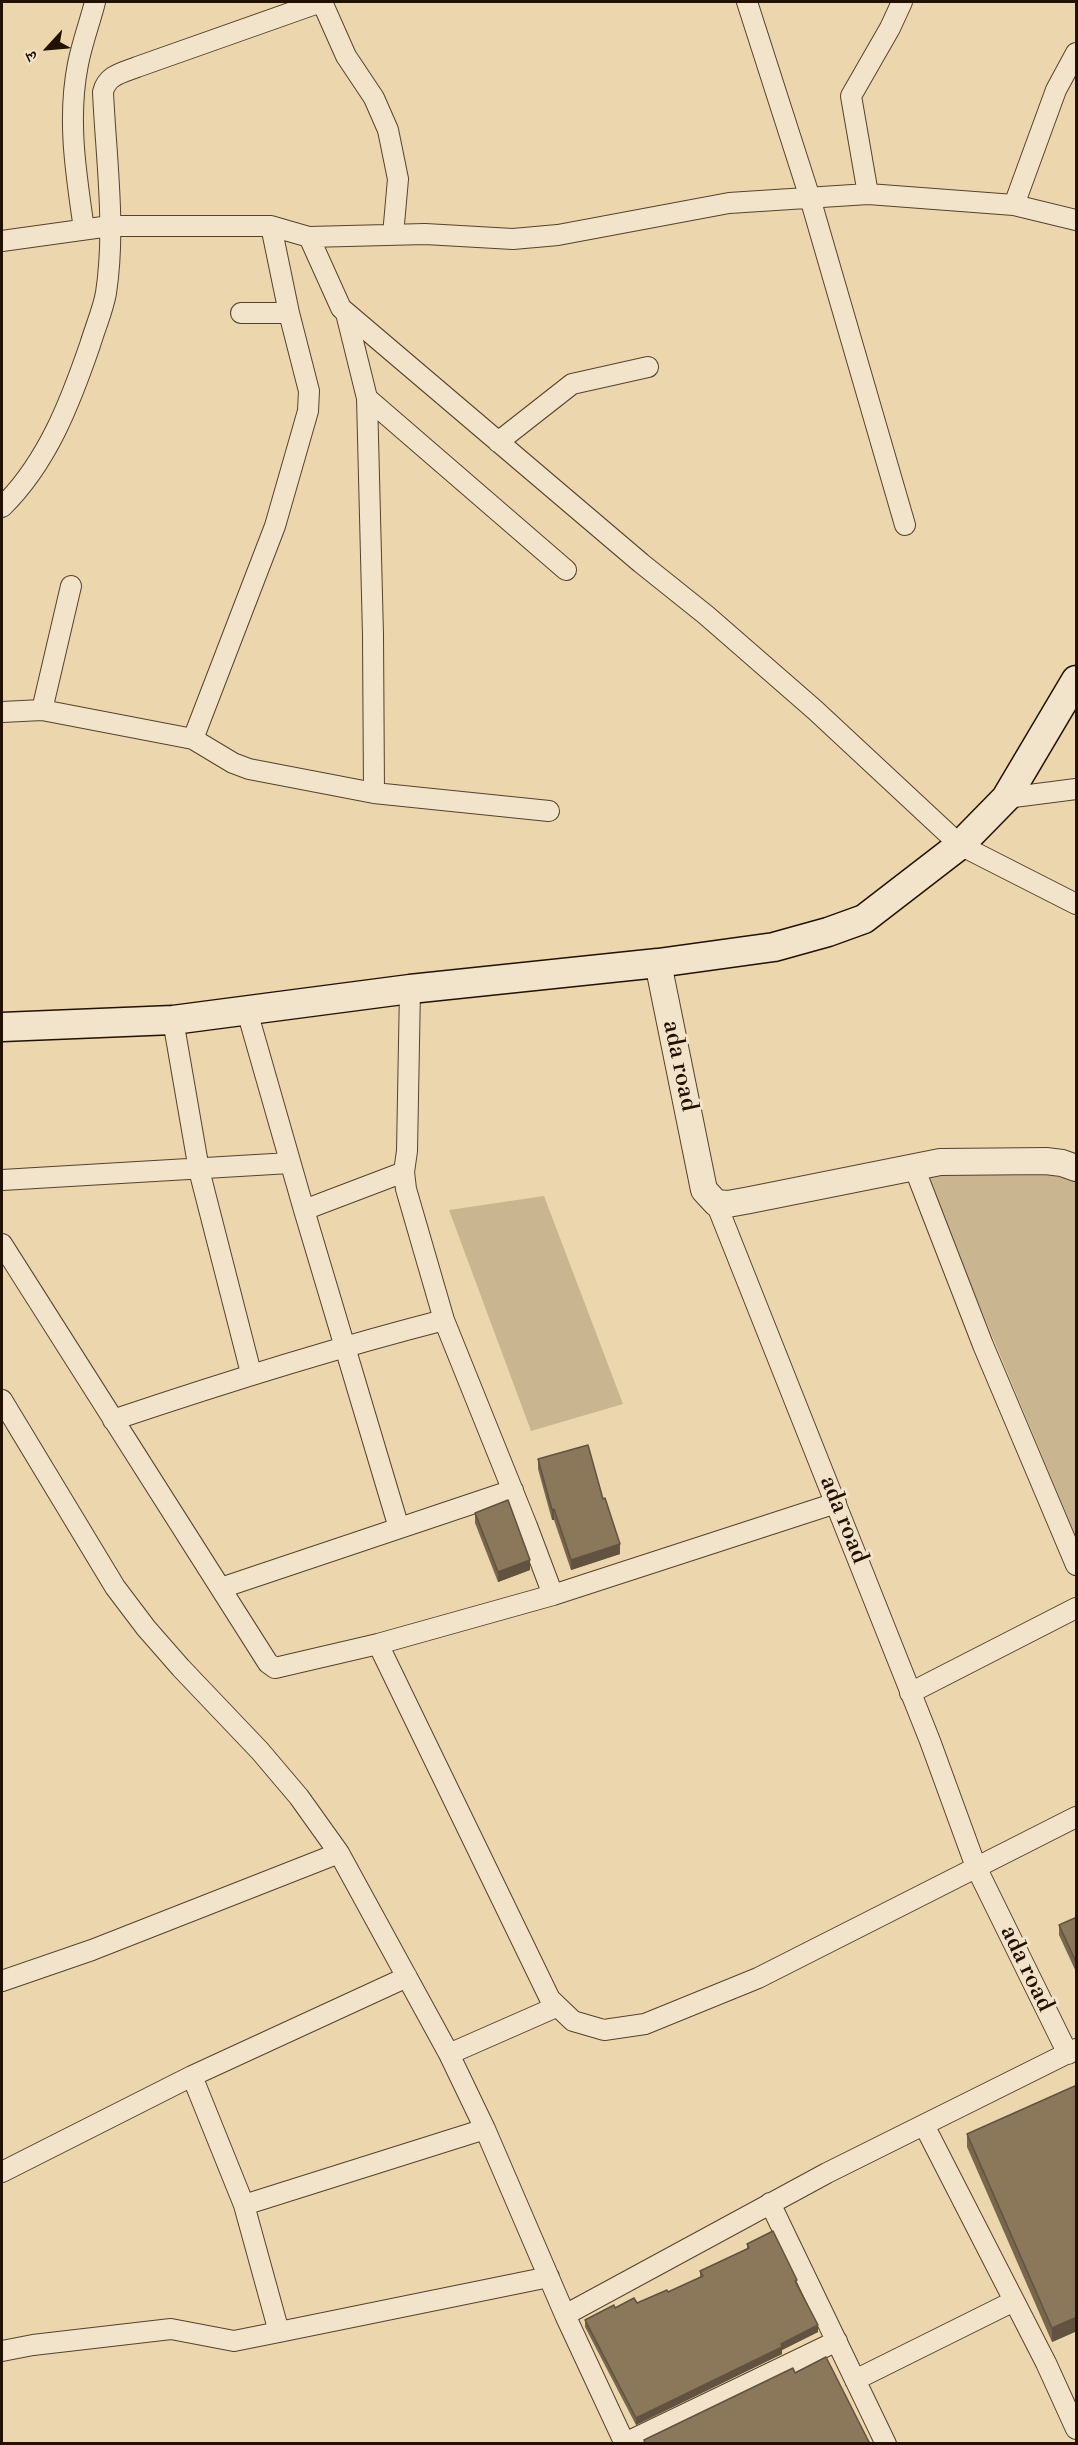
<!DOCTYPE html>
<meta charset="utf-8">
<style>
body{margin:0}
#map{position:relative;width:1078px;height:2445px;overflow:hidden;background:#ebd6ad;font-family:"Libre Bodoni","Noto Serif Devanagari",serif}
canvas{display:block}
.frame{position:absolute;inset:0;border:3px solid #231100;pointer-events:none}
.north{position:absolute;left:18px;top:18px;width:60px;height:60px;-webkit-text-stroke:4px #f2e4ca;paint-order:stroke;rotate:244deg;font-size:16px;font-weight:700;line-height:24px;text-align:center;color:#231100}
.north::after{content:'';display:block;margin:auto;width:21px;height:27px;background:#231100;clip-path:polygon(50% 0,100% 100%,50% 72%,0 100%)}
</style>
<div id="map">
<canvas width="1078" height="2445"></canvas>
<div class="frame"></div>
<div class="north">उ</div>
</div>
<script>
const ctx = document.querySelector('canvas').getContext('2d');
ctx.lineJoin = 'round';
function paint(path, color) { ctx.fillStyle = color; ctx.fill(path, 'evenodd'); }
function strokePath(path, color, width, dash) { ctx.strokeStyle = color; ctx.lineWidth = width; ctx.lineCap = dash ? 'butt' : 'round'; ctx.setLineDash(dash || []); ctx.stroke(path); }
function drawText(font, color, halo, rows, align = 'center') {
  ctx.font = font + ' "Libre Bodoni",serif'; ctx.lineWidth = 6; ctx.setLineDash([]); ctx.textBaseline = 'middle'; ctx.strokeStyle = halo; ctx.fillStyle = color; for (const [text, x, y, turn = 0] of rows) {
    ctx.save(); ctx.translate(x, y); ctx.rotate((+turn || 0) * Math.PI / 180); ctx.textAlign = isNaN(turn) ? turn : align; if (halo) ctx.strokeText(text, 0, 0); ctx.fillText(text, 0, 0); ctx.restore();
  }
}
paint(new Path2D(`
 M 1065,1170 L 1076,1176 L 1076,1537 L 925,1175 Z
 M 544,1196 L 623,1404 L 531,1431 L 449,1210 Z`), '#c9b590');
const minor = new Path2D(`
 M 322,2 L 346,56 L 374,98 L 388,130 L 398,179 L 393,235
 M 747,2 L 810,198 L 905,525
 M 868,194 L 851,96 L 890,28 L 902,2
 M 1014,205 L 1056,90 L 1076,53
 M 1076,220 L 1014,205 L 868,194 L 729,203 L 558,235 L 513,239 L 425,234 L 309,237 L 341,308 L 641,563 L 706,615 L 815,710 L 960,845 L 1076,904
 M 84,229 C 76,174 67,119 78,64 C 82,43 90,22 95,2
 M 2,241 L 110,226 L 271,226 L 309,237
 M 343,310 L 346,313 L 367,398 L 373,635 L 374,793
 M 241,313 L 289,313
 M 367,398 L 566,570
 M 498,442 L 572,384 L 648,367
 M 2,507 C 47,463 70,403 90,345 C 95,328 103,310 106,293 C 116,227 106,158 103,92 C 107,75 122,73 137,67 L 321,2
 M 42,710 L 71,586
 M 2,712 L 42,710 L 193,739 L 233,763 L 249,769 L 374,793 L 549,811
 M 193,739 L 275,526 L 308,411 L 309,391 L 289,313 L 271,226
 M 1006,798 L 1076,789
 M 410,989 L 407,1151 L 404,1172 L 406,1189 L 444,1320 L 527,1526 L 553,1595
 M 247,1011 L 304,1210 L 399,1528
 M 173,1020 L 199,1170 L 251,1373
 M 914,1167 L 983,1345 L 1076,1565
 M 2,1180 L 290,1163
 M 716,1203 L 930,1741 L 976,1867 L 1068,2054
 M 304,1210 L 404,1172
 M 2,1244 L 268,1663 L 275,1668 L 378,1644 L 553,1595 L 836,1503
 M 2,1400 L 115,1587 L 146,1628 L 181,1668 L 260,1751 L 299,1797 L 339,1853 L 449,2054 L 485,2129 L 565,2315 L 625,2444
 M 113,1420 C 223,1383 331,1349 444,1320
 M 221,1588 L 513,1490
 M 378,1644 L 550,1999 L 573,2021 L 604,2030 L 645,2024 L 758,1978 L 1076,1817
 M 910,1693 L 1076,1608
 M 2,1981 L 92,1950 L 339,1853
 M 449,2054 L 556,2007
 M 192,2076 L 244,2205 L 279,2332 L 549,2277
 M 924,2125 L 1046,2363 L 1076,2429
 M 2,2172 L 192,2076 L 407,1977
 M 770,2203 L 886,2444
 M 244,2205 L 485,2129
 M 565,2315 L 827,2173 L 1076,2049
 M 2,2351 L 33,2345 L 171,2329 L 234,2341 L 279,2332
 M 855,2380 L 1014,2301
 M 625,2443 L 837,2341`);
const tertiary = new Path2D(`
 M 658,963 L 704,1190 L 716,1203 L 728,1204 L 750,1200 L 940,1162 L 1046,1161 L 1062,1163 L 1076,1168`);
const secondary = new Path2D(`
 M 2,1027 L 173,1020 L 410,989 L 658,963 L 774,947 L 828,932 L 864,919 L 960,845 L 1006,798 L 1076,680`);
strokePath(minor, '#55422b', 22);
strokePath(tertiary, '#55422b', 28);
strokePath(secondary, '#231100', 31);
strokePath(minor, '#f2e4ca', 20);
strokePath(tertiary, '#f2e4ca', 26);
strokePath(secondary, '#f2e4ca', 28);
paint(new Path2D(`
 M 538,1459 L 603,1499 L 620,1554 L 571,1570 L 554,1520 L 552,1520 L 538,1469 Z
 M 475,1513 L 530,1570 L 498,1582 L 475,1523 Z
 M 1077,1917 L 1077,1974 L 1059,1935 L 1059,1925 Z
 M 1077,2085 L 1077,2331 L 1052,2342 L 967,2147 L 967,2134 Z
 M 747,2244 L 797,2285 L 818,2332 L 782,2350 L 782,2354 L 636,2425 L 585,2327 L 585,2320 L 615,2308 L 637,2303 L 668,2292 L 700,2277 L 700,2271 L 747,2249 Z`), '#78664d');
paint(new Path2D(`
 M 554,1509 L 554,1520 L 552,1520 L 552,1510 Z
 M 620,1544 L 620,1554 L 571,1570 L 571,1560 Z
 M 530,1560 L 530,1570 L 498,1582 L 498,1572 Z
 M 1077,2317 L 1077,2331 L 1052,2342 L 1052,2328 Z
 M 818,2325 L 818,2332 L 782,2350 L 782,2354 L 636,2425 L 636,2418 Z`), '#61533f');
const building = new Path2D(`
 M 588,1445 L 603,1499 L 605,1498 L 620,1544 L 571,1560 L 554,1509 L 552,1510 L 538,1459 Z
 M 508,1500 L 530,1560 L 498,1572 L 475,1513 Z
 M 1077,1917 L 1077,1964 L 1059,1925 Z
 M 1077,2085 L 1077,2317 L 1052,2328 L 967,2134 Z
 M 773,2231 L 797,2280 L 795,2281 L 818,2325 L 781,2344 L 782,2347 L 636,2418 L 585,2320 L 614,2305 L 615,2308 L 634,2298 L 637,2303 L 667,2290 L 668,2292 L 703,2276 L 700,2271 L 749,2248 L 747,2244 Z
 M 826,2357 L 870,2444 L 645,2444 L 644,2440 L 793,2368 L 795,2373 Z`);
paint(building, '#8b775a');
strokePath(building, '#61533f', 1.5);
drawText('24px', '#231100', '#f2e4ca', [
 ["ada road",679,1066,78],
 ["ada road",843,1520,68],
 ["ada road",1026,1969,64]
]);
</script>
